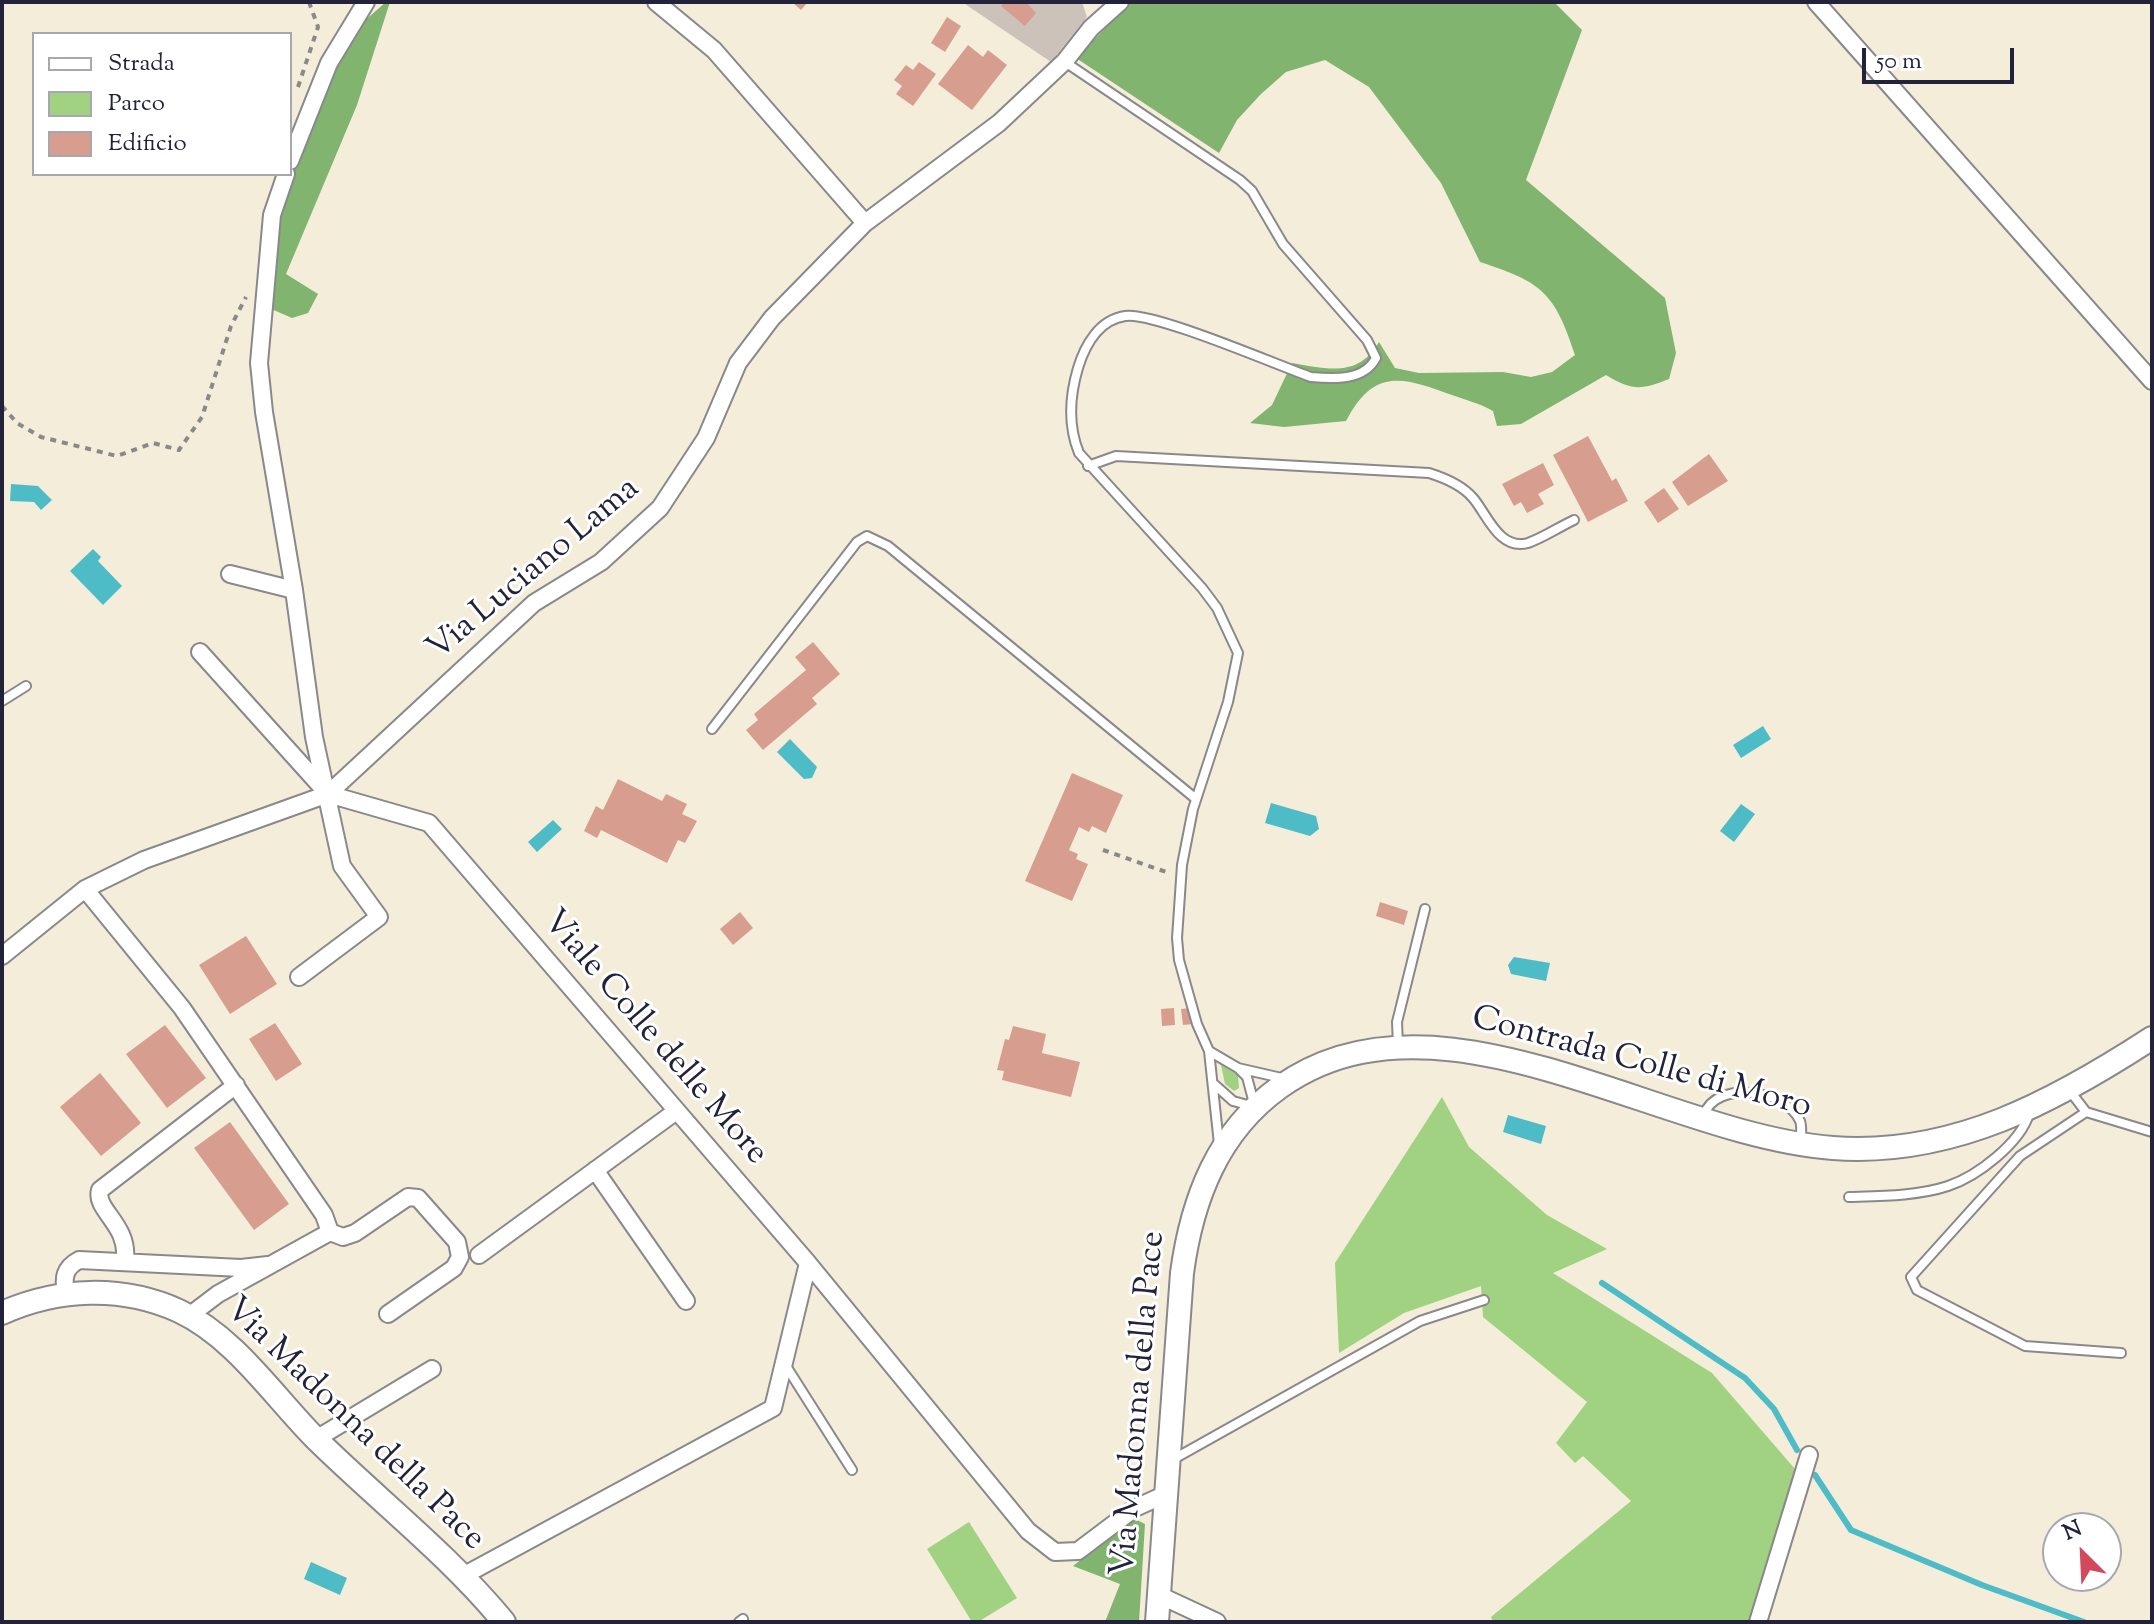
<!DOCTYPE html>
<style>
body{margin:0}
#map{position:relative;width:2154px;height:1624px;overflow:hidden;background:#f3edda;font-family:"Sorts Mill Goudy",serif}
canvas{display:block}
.frame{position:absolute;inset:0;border:4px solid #22223b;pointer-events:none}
.legend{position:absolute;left:32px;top:32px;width:260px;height:144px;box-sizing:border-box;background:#fff;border:2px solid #a7a7b1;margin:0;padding:10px 14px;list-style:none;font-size:24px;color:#22223b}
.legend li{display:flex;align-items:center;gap:16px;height:40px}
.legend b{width:40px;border:2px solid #a7a7b1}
.north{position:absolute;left:2042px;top:1512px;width:80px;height:80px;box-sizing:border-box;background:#fff;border:2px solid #a7a7b1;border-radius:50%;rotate:336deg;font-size:22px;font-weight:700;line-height:32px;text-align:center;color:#22223b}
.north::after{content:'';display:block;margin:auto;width:28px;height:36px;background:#d1495b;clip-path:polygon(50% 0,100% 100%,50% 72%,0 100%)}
.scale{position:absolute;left:1862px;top:48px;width:152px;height:36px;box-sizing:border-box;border:4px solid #22223b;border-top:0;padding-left:10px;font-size:24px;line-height:28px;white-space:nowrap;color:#22223b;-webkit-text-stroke:6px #fff;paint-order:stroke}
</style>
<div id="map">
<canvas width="2154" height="1624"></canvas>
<div class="frame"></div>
<ul class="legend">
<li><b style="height:10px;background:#fff"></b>Strada</li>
<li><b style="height:22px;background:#a1d281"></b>Parco</li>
<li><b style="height:22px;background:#d79e8f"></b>Edificio</li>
</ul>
<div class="north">N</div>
<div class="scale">50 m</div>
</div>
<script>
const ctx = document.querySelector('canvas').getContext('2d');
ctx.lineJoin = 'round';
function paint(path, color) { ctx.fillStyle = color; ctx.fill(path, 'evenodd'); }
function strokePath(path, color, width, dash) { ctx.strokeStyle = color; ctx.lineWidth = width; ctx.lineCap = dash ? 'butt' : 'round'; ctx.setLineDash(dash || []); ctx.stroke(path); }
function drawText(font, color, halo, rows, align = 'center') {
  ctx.font = font + ' "Sorts Mill Goudy",serif'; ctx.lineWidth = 6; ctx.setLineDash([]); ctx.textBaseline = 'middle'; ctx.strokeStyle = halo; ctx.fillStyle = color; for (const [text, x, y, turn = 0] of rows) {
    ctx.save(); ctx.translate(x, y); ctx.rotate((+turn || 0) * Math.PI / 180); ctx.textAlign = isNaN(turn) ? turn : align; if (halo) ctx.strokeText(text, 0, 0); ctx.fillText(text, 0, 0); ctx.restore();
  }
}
paint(new Path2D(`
 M 962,2 L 1082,2 L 1087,17 L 1051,62 Z`), '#ccc2b9');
paint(new Path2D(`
 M 1221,1065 L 1238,1075 L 1239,1088 L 1234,1091 L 1225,1084 Z
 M 1442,1097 L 1469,1147 L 1547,1215 L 1607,1249 L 1553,1273 L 1712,1373 L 1795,1469 L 1749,1622 L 1493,1622 L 1491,1617 L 1631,1501 L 1583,1456 L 1575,1463 L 1556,1443 L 1587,1402 L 1483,1317 L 1481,1286 L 1404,1313 L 1339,1353 L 1335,1263 Z
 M 969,1522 L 1017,1598 L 978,1622 L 972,1622 L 927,1549 Z`), '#a1d281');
paint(new Path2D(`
 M 386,2 L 390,2 L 357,105 L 286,274 L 318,294 L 308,313 L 292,318 L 269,308 L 275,214 L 314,105 L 355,29 Z
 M 1131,2 L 1554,2 L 1582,30 L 1526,180 L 1665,298 L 1676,353 L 1669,379 C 1642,390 1632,391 1606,375 L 1521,424 L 1497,426 L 1493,411 C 1479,403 1466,400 1452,395 C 1403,377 1374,367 1346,421 L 1284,427 L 1250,423 L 1272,405 L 1292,363 C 1328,369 1358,378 1379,342 L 1395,368 L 1419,373 L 1503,372 L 1531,377 L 1552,372 L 1575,355 C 1555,293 1542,282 1480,262 L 1441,183 L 1369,87 L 1325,60 L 1286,72 L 1261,94 L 1237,120 L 1219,153 L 1076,58 Z
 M 1133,1518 L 1145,1524 L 1139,1622 L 1105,1622 L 1120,1584 L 1073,1566 Z`), '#80b46f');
paint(new Path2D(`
 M 11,484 L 38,486 L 52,500 L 41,510 L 34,502 L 10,501 Z
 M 93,549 L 101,557 L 98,561 L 122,586 L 103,605 L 70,571 Z
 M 1763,726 L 1771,739 L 1741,758 L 1733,745 Z
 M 790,739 L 817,767 L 812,778 L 804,779 L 777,752 Z
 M 1271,803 L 1316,816 L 1319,829 L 1310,836 L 1265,823 Z
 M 1741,804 L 1755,814 L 1734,842 L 1720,831 Z
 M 553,820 L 562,829 L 537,852 L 528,842 Z
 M 1514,957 L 1550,963 L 1546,981 L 1511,974 L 1508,965 Z
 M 1508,1115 L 1546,1126 L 1541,1144 L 1503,1132 Z
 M 311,1562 L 347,1578 L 340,1595 L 304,1579 Z`), '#4ebcc6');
strokePath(new Path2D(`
 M 1602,1283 L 1745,1378 L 1774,1409 L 1797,1450
 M 1815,1475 L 1851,1530 L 1982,1585 L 2084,1622`), '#4ebcc6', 6);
paint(new Path2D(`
 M 792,2 L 808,2 L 801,10 Z
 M 1004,2 L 1026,2 L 1036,13 L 1025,26 L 1001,6 Z
 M 947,17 L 961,26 L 945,52 L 931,43 Z
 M 968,45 L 983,57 L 988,50 L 1007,65 L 972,110 L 938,84 Z
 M 919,62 L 936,74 L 913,106 L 896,94 L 902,86 L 894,80 L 906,65 L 913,70 Z
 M 1588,436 L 1612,481 L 1616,478 L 1628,501 L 1588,522 L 1553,455 Z
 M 1709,454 L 1728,481 L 1688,506 L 1672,482 Z
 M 1543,463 L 1554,485 L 1538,494 L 1544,504 L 1527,513 L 1521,502 L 1514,506 L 1502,484 Z
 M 1664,488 L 1679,509 L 1658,523 L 1644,502 Z
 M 813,642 L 840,674 L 812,698 L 817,704 L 763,750 L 746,730 L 758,720 L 754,714 L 806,670 L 795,657 Z
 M 1072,773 L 1123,795 L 1106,833 L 1092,826 L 1089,832 L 1079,827 L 1069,850 L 1078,854 L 1076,859 L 1088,864 L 1072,901 L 1025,881 Z
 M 618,779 L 662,801 L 666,794 L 687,804 L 682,814 L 697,821 L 685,843 L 678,840 L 667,863 L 601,830 L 597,838 L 584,831 L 596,806 L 603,810 Z
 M 1380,902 L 1408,911 L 1404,925 L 1376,916 Z
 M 740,912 L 753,928 L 733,945 L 720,929 Z
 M 246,936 L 277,984 L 230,1014 L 199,965 Z
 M 1174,1008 L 1175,1025 L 1162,1026 L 1161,1009 Z
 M 1191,1008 L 1193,1024 L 1183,1025 L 1181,1009 Z
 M 275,1023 L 302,1064 L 276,1081 L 249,1039 Z
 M 165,1025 L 206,1078 L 167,1108 L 126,1054 Z
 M 1013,1026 L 1046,1034 L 1042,1053 L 1080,1062 L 1071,1097 L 1002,1080 L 1004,1071 L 997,1070 L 1005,1039 L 1009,1040 Z
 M 100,1073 L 141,1123 L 101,1156 L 60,1107 Z
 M 230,1122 L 289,1204 L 254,1230 L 194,1148 Z`), '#d79e8f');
const service = new Path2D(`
 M 1065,62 L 1240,180 L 1252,191 L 1283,244 L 1367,340 L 1376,358 C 1364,381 1334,379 1311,377 C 1277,365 1152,311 1125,316 C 1099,320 1085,345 1078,368 C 1070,395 1068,426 1079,453 L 1202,588 L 1217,608 L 1238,653 L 1228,702 L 1193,809 L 1182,865 L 1177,938 L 1179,960 L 1197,1024 L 1209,1051 L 1219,1144
 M 1088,466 L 1116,456 L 1429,473 C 1445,478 1462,485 1473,498 C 1487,514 1499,551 1528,543 C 1543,538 1559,527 1574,520
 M 2,701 L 26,686
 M 712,729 L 857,542 L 867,536 L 888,546 L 1196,799
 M 1398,1045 L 1397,1022 L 1425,909
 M 1209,1051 L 1238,1068 L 1286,1079
 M 1215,1085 L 1233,1101 L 1255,1107 L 1247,1077 L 1238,1068
 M 2070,1091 L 2086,1112 L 2152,1132
 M 2086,1112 L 2020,1156 L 1911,1277 L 1917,1290 L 2025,1346 L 2121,1353
 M 1704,1115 C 1716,1079 1787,1090 1800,1121 C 1802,1126 1801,1134 1801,1140
 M 1849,1197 C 1880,1196 1918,1196 1948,1186 C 1978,1176 2020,1143 2029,1114
 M 786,1366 L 852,1470
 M 1172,1460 L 1420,1321 L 1484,1300
 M 739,1622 L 743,1619`);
const minor = new Path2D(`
 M 656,2 L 714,50 L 865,223
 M 1816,2 L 2152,381
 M 290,161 L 329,63 L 366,2
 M 286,174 L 272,215 L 259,363 L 264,412 L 294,590 L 314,737 L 342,866 L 379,917 L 299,977
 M 230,574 L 294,590
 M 200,652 L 327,793
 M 328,794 L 534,603 L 601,562 L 660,508 L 706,438 L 738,363 L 772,318 L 865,223 L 999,123 L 1065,61 L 1091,28 L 1120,2
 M 85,889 L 182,1008 L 324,1215 L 330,1232
 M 2,956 L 85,889 L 144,860 L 328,794 L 429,823 L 808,1263 L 1028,1531 L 1055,1552 L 1078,1551 L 1135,1508 L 1166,1494
 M 595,1170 L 686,1301
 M 330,1232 L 343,1237 L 355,1233 L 408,1197 L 418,1198 L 457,1242 L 460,1257 L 454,1268 L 388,1314
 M 479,1255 L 675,1112
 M 125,1260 C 129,1224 94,1210 100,1190 L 236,1085
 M 66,1294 C 63,1278 64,1268 79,1260 L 241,1268 L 268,1265
 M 189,1316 L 218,1294 L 330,1232
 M 316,1439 L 432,1369
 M 461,1577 L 773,1408 L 808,1263
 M 1159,1595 L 1217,1622
 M 1758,1622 L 1809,1455`);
const secondary = new Path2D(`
 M 2,1313 C 58,1288 122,1285 179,1311 C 235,1337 274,1397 316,1439 C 378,1500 449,1555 504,1622
 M 1157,1622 L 1182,1273 C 1192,1199 1218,1131 1280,1087 C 1438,974 1662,1136 1833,1148 C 1953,1157 2055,1101 2152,1038`);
strokePath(service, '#8a888a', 12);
strokePath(minor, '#8a888a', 20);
strokePath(secondary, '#8a888a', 26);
strokePath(new Path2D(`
 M 298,87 L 318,27 L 309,2
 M 2,406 L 17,423 L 41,437 L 117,456 L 153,443 L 179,450 L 202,417 L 231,326 L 246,297
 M 1103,850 L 1169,873`), '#8a888a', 4, [6, 6]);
strokePath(service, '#fff', 8);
strokePath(minor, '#fff', 16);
strokePath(secondary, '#fff', 22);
drawText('34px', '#22223b', '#fff', [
 ["Via Luciano Lama",535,571,-40],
 ["Viale Colle delle More",653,1039,49],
 ["Contrada Colle di Moro",1641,1065,15],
 ["Via Madonna della Pace",1141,1404,-85],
 ["Via Madonna della Pace",353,1426,44]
]);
</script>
